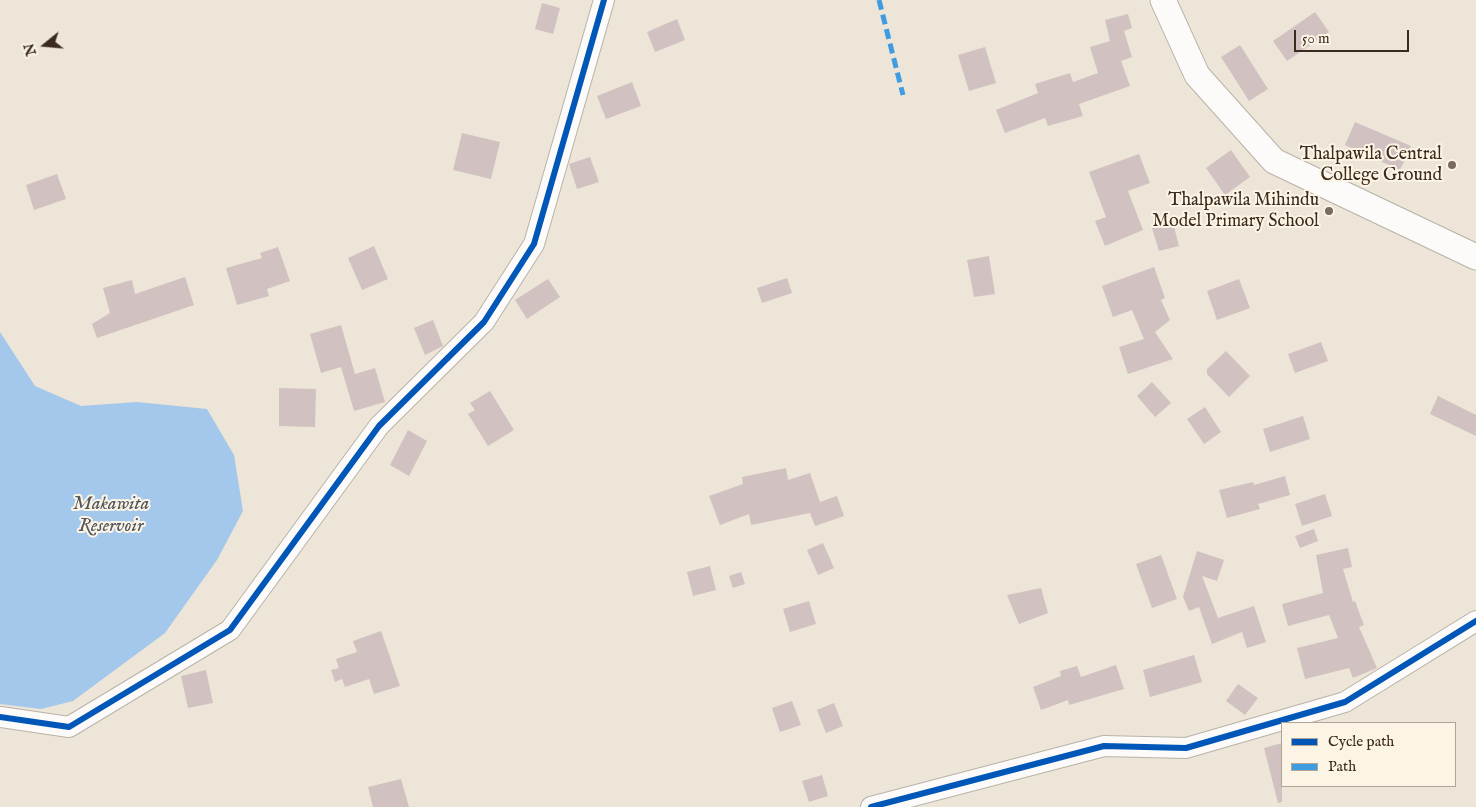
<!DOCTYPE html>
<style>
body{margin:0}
#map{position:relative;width:1476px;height:807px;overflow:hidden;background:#ede5d8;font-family:"IM FELL English",serif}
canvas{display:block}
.legend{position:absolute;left:1281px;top:722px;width:175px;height:65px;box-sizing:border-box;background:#fcf5e5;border:1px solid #afa495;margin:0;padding:6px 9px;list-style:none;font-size:15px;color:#3b2a1e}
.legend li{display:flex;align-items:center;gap:10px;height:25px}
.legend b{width:25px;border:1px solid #afa495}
.north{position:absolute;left:20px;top:20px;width:50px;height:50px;-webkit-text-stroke:4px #fcf5e5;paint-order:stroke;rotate:253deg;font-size:14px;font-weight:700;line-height:20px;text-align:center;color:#3b2a1e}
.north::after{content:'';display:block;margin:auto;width:18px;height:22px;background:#3b2a1e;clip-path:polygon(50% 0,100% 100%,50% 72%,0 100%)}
.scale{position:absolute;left:1294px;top:30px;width:115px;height:22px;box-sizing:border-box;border:2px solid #3b2a1e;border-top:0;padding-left:6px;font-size:15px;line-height:18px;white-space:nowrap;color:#3b2a1e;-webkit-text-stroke:4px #fcf5e5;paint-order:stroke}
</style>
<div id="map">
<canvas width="1476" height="807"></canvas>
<ul class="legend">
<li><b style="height:6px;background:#0057b8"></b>Cycle path</li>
<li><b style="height:6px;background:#3f9ce0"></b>Path</li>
</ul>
<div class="north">N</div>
<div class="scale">50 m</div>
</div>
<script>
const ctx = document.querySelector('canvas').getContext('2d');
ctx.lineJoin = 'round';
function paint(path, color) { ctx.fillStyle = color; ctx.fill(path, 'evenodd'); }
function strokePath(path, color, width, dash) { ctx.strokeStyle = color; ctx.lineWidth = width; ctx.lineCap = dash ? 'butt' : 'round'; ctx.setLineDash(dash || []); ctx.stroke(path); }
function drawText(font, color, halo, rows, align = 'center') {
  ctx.font = font + ' "IM FELL English",serif'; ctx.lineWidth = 4; ctx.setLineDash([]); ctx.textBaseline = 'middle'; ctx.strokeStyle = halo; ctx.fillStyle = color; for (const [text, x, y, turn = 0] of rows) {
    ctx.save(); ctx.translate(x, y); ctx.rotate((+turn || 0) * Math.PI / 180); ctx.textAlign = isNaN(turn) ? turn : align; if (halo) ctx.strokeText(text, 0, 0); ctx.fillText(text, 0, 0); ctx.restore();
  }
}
paint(new Path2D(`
 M 0,332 L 35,386 L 81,406 L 137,402 L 207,409 L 234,455 L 243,511 L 217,560 L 165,633 L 73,701 L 41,709 L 0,704 Z`), '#a4c8ec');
paint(new Path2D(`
 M 542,3 L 560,8 L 553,34 L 535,29 Z
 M 1315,12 L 1329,32 L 1287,61 L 1273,41 Z
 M 1128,14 L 1132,28 L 1124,31 L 1132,57 L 1121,61 L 1130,86 L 1079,104 L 1083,116 L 1048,126 L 1045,118 L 1005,133 L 996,110 L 1038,93 L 1035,84 L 1070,73 L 1073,82 L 1098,73 L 1090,47 L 1110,41 L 1105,20 Z
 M 677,19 L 685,40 L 655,52 L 647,32 Z
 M 1240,45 L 1268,89 L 1249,101 L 1221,57 Z
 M 985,47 L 996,83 L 969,91 L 958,55 Z
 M 632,82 L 641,106 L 606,119 L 597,96 Z
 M 1355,122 L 1411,146 L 1400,170 L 1345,145 Z
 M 462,133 L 500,142 L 491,179 L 453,170 Z
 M 1231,150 L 1250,177 L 1225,195 L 1206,168 Z
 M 1139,154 L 1150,183 L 1128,191 L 1143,230 L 1105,246 L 1095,221 L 1106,217 L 1089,172 Z
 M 590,157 L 599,182 L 577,189 L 569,164 Z
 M 57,174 L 66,199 L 34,210 L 26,185 Z
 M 1172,219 L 1179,246 L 1159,251 L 1151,225 Z
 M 374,246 L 388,279 L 362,290 L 348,258 Z
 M 278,247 L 290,281 L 267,289 L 269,296 L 237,305 L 226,268 L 262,258 L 260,253 Z
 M 989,256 L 995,294 L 974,297 L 967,260 Z
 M 1154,267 L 1165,298 L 1161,300 L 1170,320 L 1155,332 L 1173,359 L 1128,374 L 1119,347 L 1144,339 L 1132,310 L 1113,317 L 1102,286 Z
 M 185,277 L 194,305 L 97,338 L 92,324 L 110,313 L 103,288 L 132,280 L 135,294 Z
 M 787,278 L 792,293 L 762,303 L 757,288 Z
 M 548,279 L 560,297 L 527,319 L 515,300 Z
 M 1239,279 L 1250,308 L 1217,320 L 1207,291 Z
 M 433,320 L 443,346 L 425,355 L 414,328 Z
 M 341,325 L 355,374 L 375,368 L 385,402 L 354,411 L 341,367 L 321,373 L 310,334 Z
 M 1321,342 L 1328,361 L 1295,373 L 1288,354 Z
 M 1226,351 L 1250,376 L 1229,397 L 1207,374 L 1207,369 Z
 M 1152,382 L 1171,403 L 1155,417 L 1137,396 Z
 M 279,388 L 316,389 L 315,427 L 279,426 Z
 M 490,391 L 514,430 L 488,446 L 468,414 L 475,410 L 470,403 Z
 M 1438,396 L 1476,415 L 1476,436 L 1430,414 Z
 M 1205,407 L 1221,432 L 1204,444 L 1187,419 Z
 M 1303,416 L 1310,439 L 1270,452 L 1263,429 Z
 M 408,430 L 427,441 L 409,476 L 390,465 Z
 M 786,468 L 788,480 L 810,473 L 820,502 L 837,496 L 844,516 L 815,526 L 810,513 L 751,525 L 749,514 L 720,525 L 709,496 L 743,484 L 742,477 Z
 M 1285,476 L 1290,495 L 1258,504 L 1260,509 L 1227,518 L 1219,490 L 1253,482 L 1254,485 Z
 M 1325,494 L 1332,516 L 1302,526 L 1295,504 Z
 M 1314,529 L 1318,541 L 1300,548 L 1295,536 Z
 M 823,543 L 834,568 L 818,575 L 807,550 Z
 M 1348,548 L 1352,567 L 1343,569 L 1353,602 L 1355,601 L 1364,625 L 1359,627 L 1377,668 L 1353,678 L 1349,668 L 1305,679 L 1297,648 L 1338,638 L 1329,615 L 1288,626 L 1282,604 L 1323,593 L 1316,555 Z
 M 1197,551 L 1224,560 L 1217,581 L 1202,576 L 1218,618 L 1254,606 L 1266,642 L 1247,648 L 1242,632 L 1212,644 L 1199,607 L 1189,611 L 1183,597 Z
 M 1161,555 L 1177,599 L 1152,608 L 1136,564 Z
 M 710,566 L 716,590 L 693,596 L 687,572 Z
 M 741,572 L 745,584 L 733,588 L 729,576 Z
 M 1041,588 L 1048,613 L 1019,624 L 1007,595 Z
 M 809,601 L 816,624 L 790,632 L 783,609 Z
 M 381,631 L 400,686 L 374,694 L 369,679 L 345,687 L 342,679 L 335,682 L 331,670 L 339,668 L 336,659 L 357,652 L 353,641 Z
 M 1194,655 L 1202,682 L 1150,697 L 1143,670 Z
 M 1116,665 L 1124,689 L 1069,705 L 1068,700 L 1041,710 L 1033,687 L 1061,676 L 1060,671 L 1077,666 L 1081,677 Z
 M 206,670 L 213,703 L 188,708 L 181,676 Z
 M 1238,684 L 1258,698 L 1245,715 L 1226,701 Z
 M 792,701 L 801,725 L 780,732 L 772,708 Z
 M 834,703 L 843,726 L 826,733 L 817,710 Z
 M 1282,743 L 1282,802 L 1278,803 L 1264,748 Z
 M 822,775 L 828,796 L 809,802 L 802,781 Z
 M 401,779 L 409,807 L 373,807 L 368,787 Z`), '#d1c2c1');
const minor = new Path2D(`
 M 0,717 L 69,727 L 230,630 L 379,426 L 484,322 L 534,244 L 604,0
 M 871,807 L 1104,746 L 1186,748 L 1345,702 L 1476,621`);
const major = new Path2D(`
 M 1163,0 L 1197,75 L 1274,161 L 1476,257`);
strokePath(minor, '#b8b2a8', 22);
strokePath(major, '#b8b2a8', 27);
strokePath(minor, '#fcfbf9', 20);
strokePath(major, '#fcfbf9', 25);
strokePath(new Path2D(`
 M 879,0 L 903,95`), '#3f9ce0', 5, [10, 5]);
strokePath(new Path2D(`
 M 0,717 L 69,727 L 230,630 L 379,426 L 484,322 L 534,244 L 604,0
 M 871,807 L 1104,746 L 1186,748 L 1345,702 L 1476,621`), '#0057b8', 6);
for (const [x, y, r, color] of [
 [1452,165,5,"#796b5f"],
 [1329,211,5,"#796b5f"]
]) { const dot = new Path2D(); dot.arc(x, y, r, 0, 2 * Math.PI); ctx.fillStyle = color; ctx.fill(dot); strokePath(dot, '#fcf5e5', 2); }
drawText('18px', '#3b2a1e', '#fcf5e5', [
 ["Thalpawila Central",1442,155],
 ["College Ground",1442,176],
 ["Thalpawila Mihindu",1319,201],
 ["Model Primary School",1319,222]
], 'right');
drawText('italic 19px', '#51565e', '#fcf5e5', [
 ["Makawita",111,505],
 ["Reservoir",111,527]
]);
</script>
